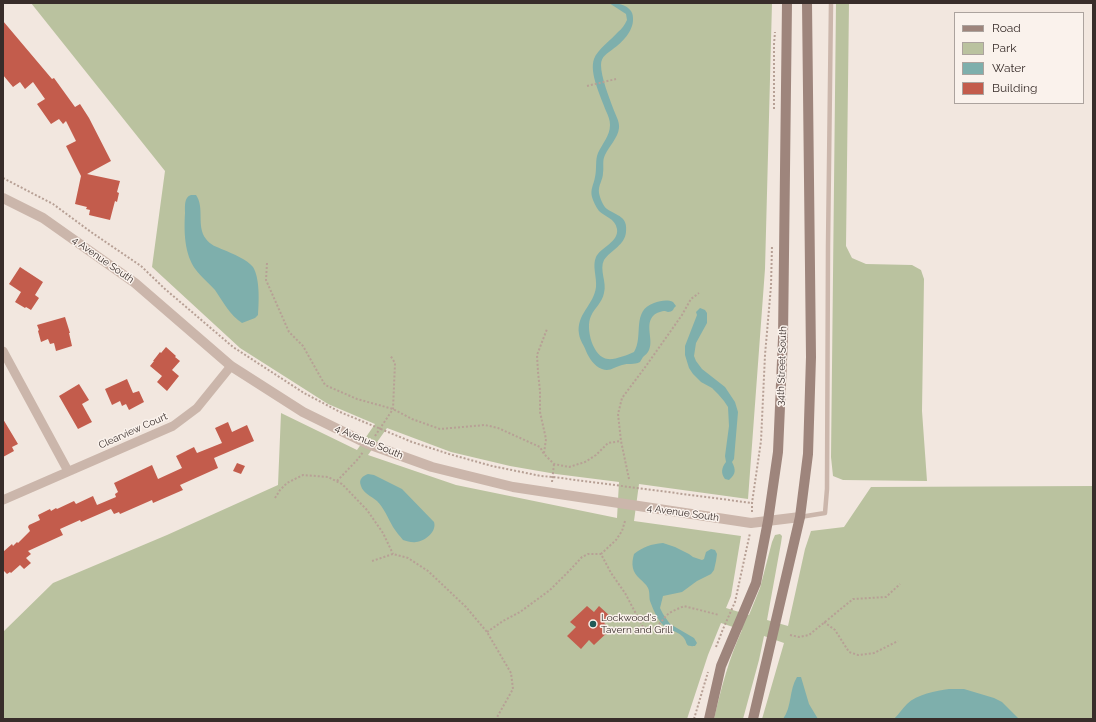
<!DOCTYPE html>
<style>
body{margin:0}
#map{position:relative;width:1096px;height:722px;overflow:hidden;background:#f2e7df;font-family:Raleway,sans-serif}
canvas{display:block}
.frame{position:absolute;inset:0;border:4px solid #382d2a;pointer-events:none}
.legend{position:absolute;left:954px;top:12px;width:130px;height:92px;box-sizing:border-box;background:#faf2ec;border:1px solid #aca39e;margin:0;padding:5px 7px;list-style:none;font-size:12px;color:#382d2a}
.legend li{display:flex;align-items:center;gap:8px;height:20px}
.legend b{width:20px;border:1px solid #aca39e}
</style>
<div id="map">
<canvas width="1096" height="722"></canvas>
<div class="frame"></div>
<ul class="legend">
<li><b style="height:5px;background:#9e857c"></b>Road</li>
<li><b style="height:11px;background:#bac29f"></b>Park</li>
<li><b style="height:11px;background:#7eafac"></b>Water</li>
<li><b style="height:11px;background:#c35c4c"></b>Building</li>
</ul>
</div>
<script>
const ctx = document.querySelector('canvas').getContext('2d');
ctx.lineJoin = 'round';
function paint(path, color) { ctx.fillStyle = color; ctx.fill(path, 'evenodd'); }
function strokePath(path, color, width, dash) { ctx.strokeStyle = color; ctx.lineWidth = width; ctx.lineCap = dash ? 'butt' : 'round'; ctx.setLineDash(dash || []); ctx.stroke(path); }
function drawText(font, color, halo, rows, align = 'center') {
  ctx.font = font + ' Raleway,sans-serif'; ctx.lineWidth = 3; ctx.setLineDash([]); ctx.textBaseline = 'middle'; ctx.strokeStyle = halo; ctx.fillStyle = color; for (const [text, x, y, turn = 0] of rows) {
    ctx.save(); ctx.translate(x, y); ctx.rotate((+turn || 0) * Math.PI / 180); ctx.textAlign = isNaN(turn) ? turn : align; if (halo) ctx.strokeText(text, 0, 0); ctx.fillText(text, 0, 0); ctx.restore();
  }
}
paint(new Path2D(`
 M 31,3 L 772,3 L 765,269 L 748,499 L 639,484 L 634,521 L 741,536 L 731,596 L 726,608 L 749,615 L 760,588 L 772,542 L 775,535 L 780,534 L 782,536 L 781,543 L 767,620 L 788,626 L 805,549 L 811,531 L 844,527 L 871,487 L 1093,486 L 1093,719 L 762,719 L 784,643 L 764,636 L 759,660 L 743,719 L 714,719 C 721,689 729,658 742,630 L 721,623 L 708,655 L 687,719 L 3,719 L 3,632 L 53,583 L 167,535 L 278,485 L 281,413 L 357,450 L 375,424 L 328,404 L 240,348 L 152,267 L 165,171 ZM 387,428 L 451,452 L 510,466 L 556,474 L 619,482 L 617,518 L 456,485 L 368,455 Z
 M 836,3 L 849,3 L 846,246 L 852,258 L 866,264 L 912,265 L 921,270 L 924,279 L 922,411 L 927,481 L 843,480 L 833,476 L 831,457 Z`), '#bac29f');
paint(new Path2D(`
 M 609,3 C 617,3 626,4 631,11 C 633,14 633,17 633,20 C 633,31 622,43 613,49 C 608,53 601,56 601,65 C 601,77 609,97 613,108 C 615,114 620,122 619,128 C 618,138 609,146 605,155 C 602,161 604,166 603,173 C 603,180 598,185 599,193 C 600,198 603,206 607,209 C 617,216 628,216 626,232 C 625,245 611,250 604,260 C 599,270 607,282 604,293 C 602,303 595,307 591,316 C 585,328 593,358 608,359 C 614,360 628,355 634,352 C 644,336 631,311 654,303 C 660,301 667,299 673,302 L 676,306 L 674,308 L 673,310 C 672,311 670,312 668,312 C 667,312 666,311 665,311 C 662,311 656,313 654,315 C 644,324 654,340 649,350 C 648,353 645,355 643,357 C 642,359 641,360 640,362 C 634,365 628,363 622,365 C 614,367 610,372 602,369 C 594,366 589,358 586,351 C 584,345 580,341 579,334 C 576,314 594,305 596,287 C 597,277 592,266 596,257 C 601,247 619,242 617,229 C 615,218 605,217 599,211 C 596,207 593,201 592,197 C 590,189 594,184 595,177 C 597,169 595,160 598,153 C 602,144 610,136 610,125 C 610,120 608,115 606,111 C 601,97 589,73 594,59 C 597,50 612,39 618,32 C 622,29 625,24 627,20 L 626,14 Z
 M 191,195 L 196,195 C 205,208 196,226 206,239 C 210,245 217,247 224,250 C 231,253 248,260 253,267 C 260,278 259,302 258,315 L 255,318 L 242,323 C 230,315 223,302 215,290 C 209,283 201,277 196,270 C 184,254 184,231 185,213 C 185,206 184,197 191,195 Z
 M 700,308 L 705,310 L 707,313 L 707,323 L 696,343 L 694,356 L 696,361 L 702,369 L 725,387 L 735,402 L 738,412 L 734,459 L 732,462 C 736,470 736,474 729,480 L 725,479 C 721,474 721,468 726,462 L 725,456 L 729,426 L 728,407 L 724,401 L 718,394 L 712,388 L 701,382 L 693,374 L 689,368 L 685,355 L 685,346 L 697,315 L 696,312 Z
 M 368,474 L 374,475 L 402,489 L 434,522 C 437,531 426,541 416,542 C 412,543 407,541 403,540 C 400,536 396,532 393,527 C 388,518 384,508 377,501 C 371,496 363,493 361,486 C 358,479 363,476 368,474 Z
 M 663,543 L 675,547 L 689,554 L 693,557 L 702,560 L 704,559 L 706,552 L 711,549 L 715,550 L 717,554 L 716,561 L 714,570 L 711,574 L 697,581 L 682,592 L 663,596 L 660,608 L 663,614 L 670,624 L 694,638 L 697,643 L 695,646 C 683,647 689,642 682,636 C 677,631 669,630 663,625 C 657,619 653,609 650,601 C 649,597 650,592 648,588 C 646,584 643,582 640,579 C 632,572 631,564 634,554 C 643,547 651,544 663,543 Z
 M 797,677 L 801,677 L 809,704 L 818,719 L 783,719 C 792,707 789,690 797,677 Z
 M 949,689 L 964,689 L 994,698 L 1002,702 L 1019,719 L 894,719 C 899,714 902,709 907,704 C 917,694 936,691 949,689 Z`), '#7eafac');
paint(new Path2D(`
 M 3,21 L 52,79 L 54,78 L 75,107 L 80,104 L 89,118 L 111,161 L 87,174 L 120,181 L 117,192 L 119,193 L 117,202 L 115,201 L 110,220 L 89,215 L 90,210 L 86,209 L 87,207 L 75,204 L 81,176 L 66,146 L 76,141 L 66,121 L 63,124 L 59,119 L 51,124 L 37,104 L 45,99 L 33,82 L 25,89 L 20,82 L 13,87 L 3,75 Z
 M 20,267 L 43,282 L 35,295 L 39,298 L 31,310 L 26,307 L 25,308 L 15,302 L 21,292 L 9,284 Z
 M 65,317 L 70,333 L 69,333 L 72,346 L 56,351 L 54,343 L 50,344 L 48,339 L 41,342 L 38,331 L 39,330 L 37,325 Z
 M 166,347 L 176,356 L 175,357 L 180,361 L 172,370 L 179,376 L 167,391 L 157,382 L 162,376 L 150,366 L 154,361 L 153,361 L 160,352 L 161,353 Z
 M 127,379 L 133,393 L 139,391 L 144,402 L 129,410 L 126,404 L 122,406 L 120,401 L 112,405 L 105,389 Z
 M 79,384 L 89,400 L 82,404 L 92,422 L 78,429 L 59,396 Z
 M 3,419 L 18,444 L 12,447 L 14,451 L 3,457 Z
 M 228,422 L 232,432 L 247,425 L 254,441 L 214,458 L 218,468 L 180,485 L 183,490 L 153,503 L 152,500 L 120,514 L 119,512 L 114,514 L 111,509 L 81,522 L 80,520 L 60,529 L 63,535 L 28,551 L 31,554 L 26,558 L 31,563 L 24,569 L 20,565 L 11,573 L 10,572 L 7,574 L 3,570 L 3,552 L 12,544 L 13,546 L 17,542 L 18,543 L 30,531 L 28,527 L 29,525 L 40,520 L 38,515 L 50,509 L 51,511 L 56,508 L 57,509 L 74,501 L 76,504 L 93,496 L 97,505 L 116,497 L 115,494 L 118,492 L 114,483 L 152,465 L 158,479 L 182,468 L 176,456 L 194,447 L 197,453 L 222,443 L 215,428 Z
 M 237,463 L 245,466 L 241,474 L 233,471 Z
 M 587,606 L 594,612 L 599,606 L 611,617 L 604,623 L 611,629 L 594,645 L 589,640 L 581,649 L 567,636 L 576,627 L 570,622 Z`), '#c35c4c');
strokePath(new Path2D(`
 M 587,86 L 616,79
 M 774,109 L 774,44 L 775,32
 M 3,178 L 53,204 L 91,232 L 141,266 L 165,289 L 233,347 L 304,393 L 340,412 L 412,442 L 449,454 L 492,466 L 541,476 L 553,477 L 752,503
 M 267,263 L 266,280 L 289,332 L 303,346 L 325,385 L 357,399 L 393,409 L 412,419 L 440,429 L 485,425 L 498,428 L 540,447 L 544,454 L 554,464 L 569,467 L 585,462 L 596,455 L 608,443 L 621,441
 M 375,436 L 393,409 L 395,363 L 390,355
 M 544,453 L 546,439 L 540,412 L 540,391 L 538,372 L 537,355 L 547,329
 M 629,479 L 621,441 L 618,414 L 622,398 L 646,366 L 682,315 L 691,299 L 699,293
 M 337,481 L 358,459 L 363,452
 M 552,482 L 554,464
 M 275,498 L 280,490 L 287,483 L 303,475 L 328,477 L 342,484 L 367,510 L 383,533 L 393,554
 M 752,512 L 752,503 L 761,441 L 765,355 L 771,286 L 772,246
 M 625,521 L 622,531 L 616,540 L 601,554 L 611,573 L 625,593 L 643,627 C 656,633 659,623 667,615 C 671,611 678,609 684,606 L 719,615
 M 372,561 L 393,554 L 408,558 L 428,571 L 466,607 L 487,632 L 511,673 L 513,689 L 496,719
 M 824,622 L 835,630 L 849,652 L 858,655 L 874,653 L 898,641
 M 487,632 L 503,621 L 520,612 L 550,590 L 571,569 L 582,557 L 588,554 L 601,554
 M 790,635 L 799,637 L 809,635 L 853,599 L 886,597 L 900,584
 M 716,647 L 723,629 L 735,602 L 750,533
 M 694,719 L 708,672`), '#b7a095', 2, [2, 2]);
strokePath(new Path2D(`
 M 800,517 L 825,513 L 827,489 L 828,246 L 831,3`), '#cbb6ab', 4.5);
strokePath(new Path2D(`
 M 3,351 L 68,471
 M 3,500 L 173,426 L 197,408 L 231,366`), '#cbb6ab', 9);
strokePath(new Path2D(`
 M 3,198 L 43,218 L 135,283 L 231,366 L 303,412 L 368,444 L 432,467 L 513,487 L 751,523 L 800,517`), '#cbb6ab', 10);
strokePath(new Path2D(`
 M 709,719 L 721,666 L 756,583 L 768,521 L 778,452 L 783,338 L 787,3
 M 753,719 L 800,517 L 808,454 L 811,357 L 807,3`), '#9e857c', 10);
for (const [x, y, r, color] of [
 [593,624,4,"#205a57"]
]) { const dot = new Path2D(); dot.arc(x, y, r, 0, 2 * Math.PI); ctx.fillStyle = color; ctx.fill(dot); strokePath(dot, '#faf2ec', 1.5); }
drawText('10px', '#382d2a', '#faf2ec', [
 ["4 Avenue South",103,260,35],
 ["34th Street South",782,366,-88],
 ["Clearview Court",133,431,-24],
 ["4 Avenue South",369,442,23],
 ["4 Avenue South",683,513,8]
]);
drawText('10px', '#382d2a', '#faf2ec', [
 ["Lockwood's",601,618],
 ["Tavern and Grill",601,630]
], 'left');
</script>
